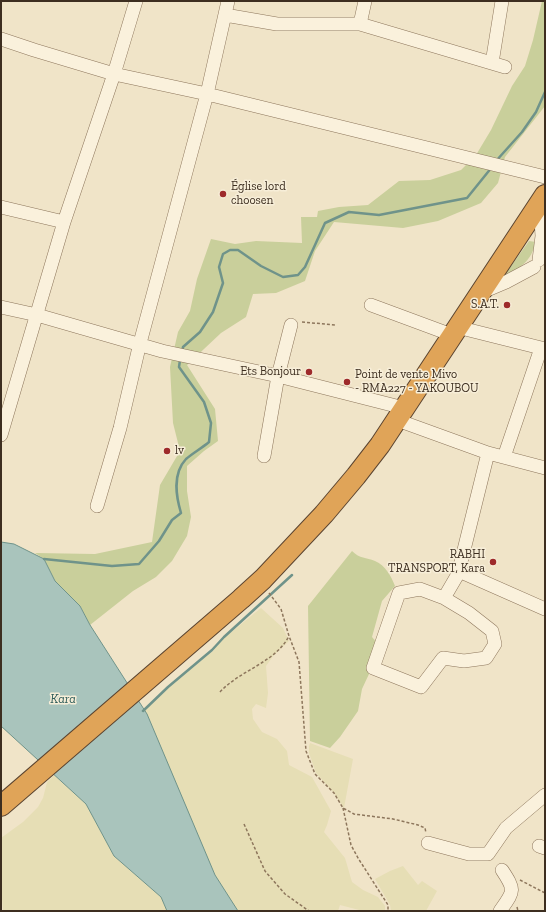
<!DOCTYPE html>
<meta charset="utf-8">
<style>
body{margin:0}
#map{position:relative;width:546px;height:912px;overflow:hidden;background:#f0e4c8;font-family:"Zilla Slab",serif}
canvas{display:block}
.frame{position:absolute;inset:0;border:2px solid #3d2e20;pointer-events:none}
</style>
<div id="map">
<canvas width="546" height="912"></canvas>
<div class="frame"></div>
</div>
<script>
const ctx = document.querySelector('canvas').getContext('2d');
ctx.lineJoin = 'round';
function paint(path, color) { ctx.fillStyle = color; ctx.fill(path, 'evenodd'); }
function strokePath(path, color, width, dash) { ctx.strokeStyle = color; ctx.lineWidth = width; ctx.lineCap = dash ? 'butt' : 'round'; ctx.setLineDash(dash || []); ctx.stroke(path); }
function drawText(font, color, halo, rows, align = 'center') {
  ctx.font = font + ' "Zilla Slab",serif'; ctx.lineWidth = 3; ctx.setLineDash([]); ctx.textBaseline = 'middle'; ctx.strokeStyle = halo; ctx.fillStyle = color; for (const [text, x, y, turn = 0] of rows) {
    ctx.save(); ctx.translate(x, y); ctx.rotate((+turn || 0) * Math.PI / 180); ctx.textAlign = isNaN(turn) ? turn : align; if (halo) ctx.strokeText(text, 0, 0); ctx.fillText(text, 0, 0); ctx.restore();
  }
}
paint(new Path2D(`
 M 261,608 L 283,628 L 289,641 L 274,655 L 266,666 L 268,693 L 266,708 L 256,704 L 252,709 L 253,719 L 262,732 L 277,739 L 287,751 L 289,765 L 312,777 L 331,811 L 327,825 L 324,832 L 345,858 L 352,882 L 363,890 L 378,897 L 385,906 L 385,911 L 363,911 L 340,905 L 338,911 L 237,911 L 207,862 L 144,709 L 150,705 L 169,687 L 213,651 L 224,638 Z
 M 310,743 L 353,759 L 344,808 L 334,793 L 316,773 L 309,753 L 309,746 Z
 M 54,775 L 86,804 L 114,856 L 161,897 L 167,911 L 3,911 L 1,886 L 1,838 L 23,822 L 38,807 L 43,798 L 47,782 Z
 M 403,866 L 418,885 L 422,881 L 437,891 L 426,911 L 391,911 L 390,905 L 375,879 L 390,871 Z`), '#e6deb5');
paint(new Path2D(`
 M 542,1 L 545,1 L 545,106 L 505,157 L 498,183 L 481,203 L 438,221 L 403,228 L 334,222 L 315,251 L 305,281 L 276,293 L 253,294 L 246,317 L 221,333 L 187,365 L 215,409 L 218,441 L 204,451 L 187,466 L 187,491 L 191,517 L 187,536 L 172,561 L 156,577 L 133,591 L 90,625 L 80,606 L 55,581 L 44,559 L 35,553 L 95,554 L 152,542 L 160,485 L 180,451 L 173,423 L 170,367 L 178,332 L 190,311 L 197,279 L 211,239 L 235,244 L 256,241 L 302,243 L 301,217 L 317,217 L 318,211 L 339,207 L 368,205 L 399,181 L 430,180 L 461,170 L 476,155 L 491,130 L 512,86 L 525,66 L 533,40 Z
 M 529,241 L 536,242 C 531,261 521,268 504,276 Z
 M 352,551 C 360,559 366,557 375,561 C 386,566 391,576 395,586 L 382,601 L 372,637 L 378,644 L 369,674 L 362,689 L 358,711 L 340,737 L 330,748 L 310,741 L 308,606 Z`), '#c9cf9b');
const water = new Path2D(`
 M 1,542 L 14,544 L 44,559 L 55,581 L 80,606 L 90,625 L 147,714 L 215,875 L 238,911 L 167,911 L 161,897 L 114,856 L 86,804 L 1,726 Z`);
paint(water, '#a9c4bc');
strokePath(water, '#6f938a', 1);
strokePath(new Path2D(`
 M 496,161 L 522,132 L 536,112 L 545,92
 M 182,351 L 183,347 L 200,332 L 213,312 L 223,283 L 219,267 L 223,254 L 230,250 L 238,250 L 261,266 L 283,277 L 298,275 L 305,267 L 325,223 L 349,212 L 379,215 L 467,198 L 492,167
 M 44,559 L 112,566 L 139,564 L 159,541 L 172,520 L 181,513 C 176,496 172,474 186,459 C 193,453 202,448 209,442 L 211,423 L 204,402 L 179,367 L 180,360
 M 143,711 L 168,687 L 212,650 L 224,637 L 292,575`), '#6f938a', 2.5);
const minor = new Path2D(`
 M 225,15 L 277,24 L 360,24 L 505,67
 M 360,24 L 365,1
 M 1,39 L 34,50 L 114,74 L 207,94 L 545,177
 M 492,63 L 502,1
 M 1,207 L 64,222
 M 539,260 L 542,236 L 540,202
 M 480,293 L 506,282 L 534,267
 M 371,305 L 452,335
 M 1,307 L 37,315 L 162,351 L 278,376 L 404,408
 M 457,327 L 545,349
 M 397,420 L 488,453 L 545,468
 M 1,435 L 64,222 L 114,74 L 136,1
 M 264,456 L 278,376 L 291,325
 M 504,457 L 541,348
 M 97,506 L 120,428 L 140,343 L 207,94 L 228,1
 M 459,571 L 545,609
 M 444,598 L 420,589 L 399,593 L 373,668 L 421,687 L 443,658 L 464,661 L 486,658 L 495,644 L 492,631 L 469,613 L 444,598 L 458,574 L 488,453
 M 428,843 L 469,854 L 488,854 L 506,828 L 545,795
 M 539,846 L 545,848
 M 500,911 C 514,891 516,891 502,870`);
const highway = new Path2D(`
 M 1,806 L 241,599 L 263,579 L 324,514 L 356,476 L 380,445 L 545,195`);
strokePath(minor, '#8d765c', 14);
strokePath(highway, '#5b4430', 22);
strokePath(new Path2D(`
 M 302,322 L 336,325
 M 269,593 L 281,609 L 289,636 L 299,662 L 306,751 L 315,774 L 334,793 L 343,808 L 354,814 L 393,819 L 418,825 L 425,828 L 426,833
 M 220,692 C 240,670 275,663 289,636
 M 343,808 L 351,845 L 358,858 L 388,905 L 388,911
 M 244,824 L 265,871 L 285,894 L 309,911
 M 520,880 L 545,893
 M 517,907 L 518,911`), '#8d765c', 1.5, [3, 2]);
strokePath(minor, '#faf1dc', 13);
strokePath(highway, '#e0a458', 20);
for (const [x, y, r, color] of [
 [223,194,4,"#9e2a2b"],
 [507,305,4,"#9e2a2b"],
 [309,372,4,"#9e2a2b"],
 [347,382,4,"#9e2a2b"],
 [167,451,4,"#9e2a2b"],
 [493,562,4,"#9e2a2b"]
]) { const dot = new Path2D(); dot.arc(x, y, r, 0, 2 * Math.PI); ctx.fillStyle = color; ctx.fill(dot); strokePath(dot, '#f7eed8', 1.5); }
drawText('12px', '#3d2e20', '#f7eed8', [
 ["Église lord",231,187],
 ["choosen",231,201],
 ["S.A.T.",499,305,"right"],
 ["Ets Bonjour",301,372,"right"],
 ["Point de vente Mivo",355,375],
 ["- RMA227 - YAKOUBOU",355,389],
 ["lv",175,451],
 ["RABHI",485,555,"right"],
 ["TRANSPORT, Kara",485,569,"right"]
], 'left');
drawText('italic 13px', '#2f5d5a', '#f7eed8', [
 ["Kara",63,699]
]);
</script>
